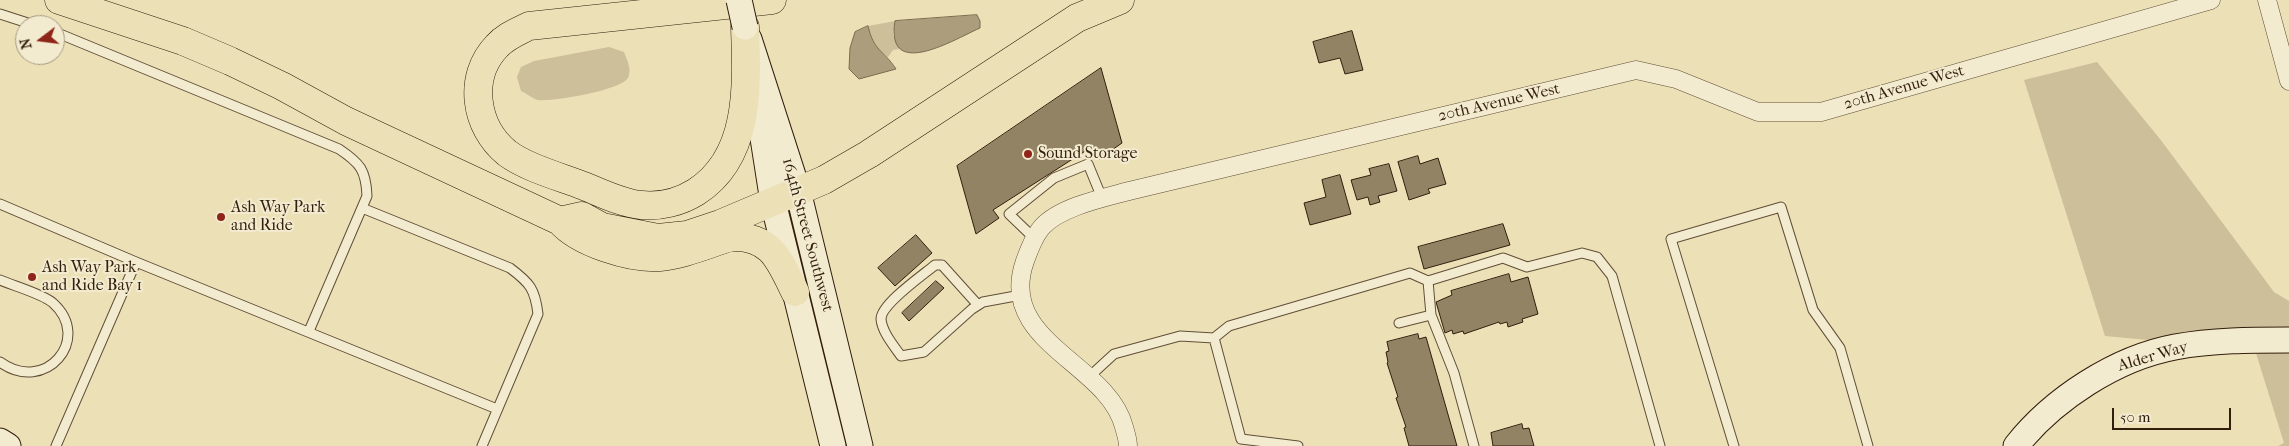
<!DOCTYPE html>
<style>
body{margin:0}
#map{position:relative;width:2289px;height:446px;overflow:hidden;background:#ece0b6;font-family:"IM FELL French Canon",serif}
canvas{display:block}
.north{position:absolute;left:15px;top:15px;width:50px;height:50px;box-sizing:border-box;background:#f3ebd0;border:1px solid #a59982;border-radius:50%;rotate:255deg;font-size:14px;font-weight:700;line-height:20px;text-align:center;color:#311e0c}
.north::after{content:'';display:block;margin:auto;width:18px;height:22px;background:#8f2418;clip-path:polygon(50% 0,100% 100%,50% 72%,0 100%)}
.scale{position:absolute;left:2112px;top:408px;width:119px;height:22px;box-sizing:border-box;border:2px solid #311e0c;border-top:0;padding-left:6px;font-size:15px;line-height:18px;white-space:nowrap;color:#311e0c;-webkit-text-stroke:4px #f3ebd0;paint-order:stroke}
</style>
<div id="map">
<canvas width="2289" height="446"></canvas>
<div class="north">N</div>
<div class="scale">50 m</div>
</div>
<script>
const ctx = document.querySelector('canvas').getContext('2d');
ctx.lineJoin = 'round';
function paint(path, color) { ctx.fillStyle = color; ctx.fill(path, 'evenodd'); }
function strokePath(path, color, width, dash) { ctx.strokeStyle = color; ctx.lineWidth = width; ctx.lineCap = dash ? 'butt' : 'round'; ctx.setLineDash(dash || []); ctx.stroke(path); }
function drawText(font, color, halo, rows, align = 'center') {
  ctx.font = font + ' "IM FELL French Canon",serif'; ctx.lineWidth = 4; ctx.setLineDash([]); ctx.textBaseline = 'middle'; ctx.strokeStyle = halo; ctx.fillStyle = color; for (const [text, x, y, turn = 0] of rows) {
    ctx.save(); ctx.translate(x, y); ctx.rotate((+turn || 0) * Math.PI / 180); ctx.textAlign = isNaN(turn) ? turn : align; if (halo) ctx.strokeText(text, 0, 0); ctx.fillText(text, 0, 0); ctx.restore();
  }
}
paint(new Path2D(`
 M 895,21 L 893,35 L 900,49 L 893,50 L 888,57 C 875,49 871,41 868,26 Z
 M 609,47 L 624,52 C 627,60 632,69 628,78 C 621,90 553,102 538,100 C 533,99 526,93 521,91 L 517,77 L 521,67 L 534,61 Z
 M 2097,62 L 2160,139 L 2274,292 L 2289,301 L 2289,446 L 2278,446 L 2284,443 L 2255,350 L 2105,336 L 2024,80 Z`), '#ccbf99');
const water = new Path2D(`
 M 977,15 L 980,21 L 980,28 C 955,39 885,82 895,21 Z
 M 868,26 C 874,52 883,49 896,69 L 859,79 L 849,69 L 850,48 L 855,32 Z`);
paint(water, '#ac9e7c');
strokePath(water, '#7b6b4f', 1);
const building = new Path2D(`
 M 1352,31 L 1363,70 L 1345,74 L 1340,58 L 1319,63 L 1313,42 Z
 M 1101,68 L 1122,143 L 1099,159 L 1090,148 L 993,210 L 999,218 L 976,234 L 957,166 Z
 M 1418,156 L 1420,164 L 1438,158 L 1446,184 L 1428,189 L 1430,193 L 1409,200 L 1398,162 Z
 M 1389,164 L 1397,191 L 1378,196 L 1380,202 L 1370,205 L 1368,197 L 1357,200 L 1351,180 L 1371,175 L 1369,169 Z
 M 1340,175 L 1351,214 L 1310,225 L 1304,203 L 1326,197 L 1322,180 Z
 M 1503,224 L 1510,245 L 1424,269 L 1418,247 Z
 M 916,235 L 932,253 L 895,286 L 878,268 Z
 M 1509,274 L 1511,282 L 1528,277 L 1538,314 L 1522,319 L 1523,322 L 1508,327 L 1507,322 L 1500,324 L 1499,322 L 1464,334 L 1463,331 L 1453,334 L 1452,330 L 1445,333 L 1436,302 L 1452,295 L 1451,291 Z
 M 936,281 L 944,288 L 909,321 L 902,313 Z
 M 1418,334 L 1419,339 L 1426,337 L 1457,446 L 1409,446 L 1404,428 L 1406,427 L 1396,398 L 1398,397 L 1387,363 L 1388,362 L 1386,352 L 1389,351 L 1387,342 Z
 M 1522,424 L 1523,429 L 1529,428 L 1534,446 L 1493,446 L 1491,433 Z`);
paint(building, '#928364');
strokePath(building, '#311e0c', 1);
const lane = new Path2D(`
 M 0,14 L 34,25
 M 55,32 L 339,149 C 360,163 366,170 367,196 L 309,331
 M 0,204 L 136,262 L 497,409
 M 362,208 L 510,268 C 530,283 535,289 538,314 L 482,446
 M 1035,239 L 1009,214 L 1054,178 L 1088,164 L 1102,198
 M 0,280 C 14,286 43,294 53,303 C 93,339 45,395 0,362
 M 978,305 L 942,265 L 935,265 C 923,275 881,304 881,319 C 882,332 894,346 901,356 L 924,352 L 972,309 L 983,302 L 1021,295
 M 1399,323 L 1431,315
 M 1089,377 L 1114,354 L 1180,336 L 1214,338
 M 56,446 L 136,262
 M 1298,446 L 1241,439 L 1214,338 L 1229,326 L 1410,273 L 1428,281
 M 1474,446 L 1454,373 L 1431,315 L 1428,281 L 1503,258 L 1527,267 L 1582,253 L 1597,257 L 1612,276 L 1660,446
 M 1734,446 L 1671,239 L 1781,207 L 1813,310 L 1840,348 L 1868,446`);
const street = new Path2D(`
 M 2267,0 L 2289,81
 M 1128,446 C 1128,440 1126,434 1124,427 C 1108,363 996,342 1025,261 C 1029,250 1034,236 1042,227 C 1060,207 1103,198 1129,191 L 1636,70 L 1676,79 L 1758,112 L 1821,112 L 2211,0`);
const secondary = new Path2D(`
 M 749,39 L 798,191 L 860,446
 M 758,106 L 773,202 L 833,446
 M 0,441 L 8,446
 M 2016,446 C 2053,399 2116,358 2175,347 C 2213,340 2251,340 2289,340`);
const highway = new Path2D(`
 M 59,0 L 183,41 L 230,61 L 282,86 L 346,121 L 560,221 C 579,243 631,259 660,257 C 683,255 708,244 731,237 C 771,235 780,261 795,292
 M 745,27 C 747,85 751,157 696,192 C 680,202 660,207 641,205 C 621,203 602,193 584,186 C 561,177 527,168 507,153 C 475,127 467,77 497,46 C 506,36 517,32 529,26 L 772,0
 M 560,221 L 582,216 L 602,227 L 658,238 L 687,235 L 720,224 L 824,180 L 869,154 L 1077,18 L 1120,0`);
strokePath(lane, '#604e36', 11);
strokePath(street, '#604e36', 19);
strokePath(secondary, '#311e0c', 27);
strokePath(highway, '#311e0c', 29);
strokePath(lane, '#f3ebd0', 9);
strokePath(street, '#f3ebd0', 18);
strokePath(secondary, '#f3ebd0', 25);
strokePath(highway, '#ece0b6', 28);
const secondaryBridge = new Path2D(`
 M 739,0 L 745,27`);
strokePath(secondaryBridge, '#311e0c', 27, []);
strokePath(secondaryBridge, '#f3ebd0', 25);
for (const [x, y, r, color] of [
 [1028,154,5,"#8f2418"],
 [221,217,5,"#8f2418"],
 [32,277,5,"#8f2418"]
]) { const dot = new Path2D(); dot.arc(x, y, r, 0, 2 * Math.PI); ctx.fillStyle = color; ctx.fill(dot); strokePath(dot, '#f3ebd0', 2); }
drawText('16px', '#311e0c', '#f3ebd0', [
 ["20th Avenue West",1904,88,-16],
 ["20th Avenue West",1499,103,-13],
 ["164th Street Southwest",807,235,75],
 ["Alder Way",2153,357,-16]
]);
drawText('16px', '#311e0c', '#f3ebd0', [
 ["Sound Storage",1038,154],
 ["Ash Way Park",231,208],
 ["and Ride",231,226],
 ["Ash Way Park",42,268],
 ["and Ride Bay 1",42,286]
], 'left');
</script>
